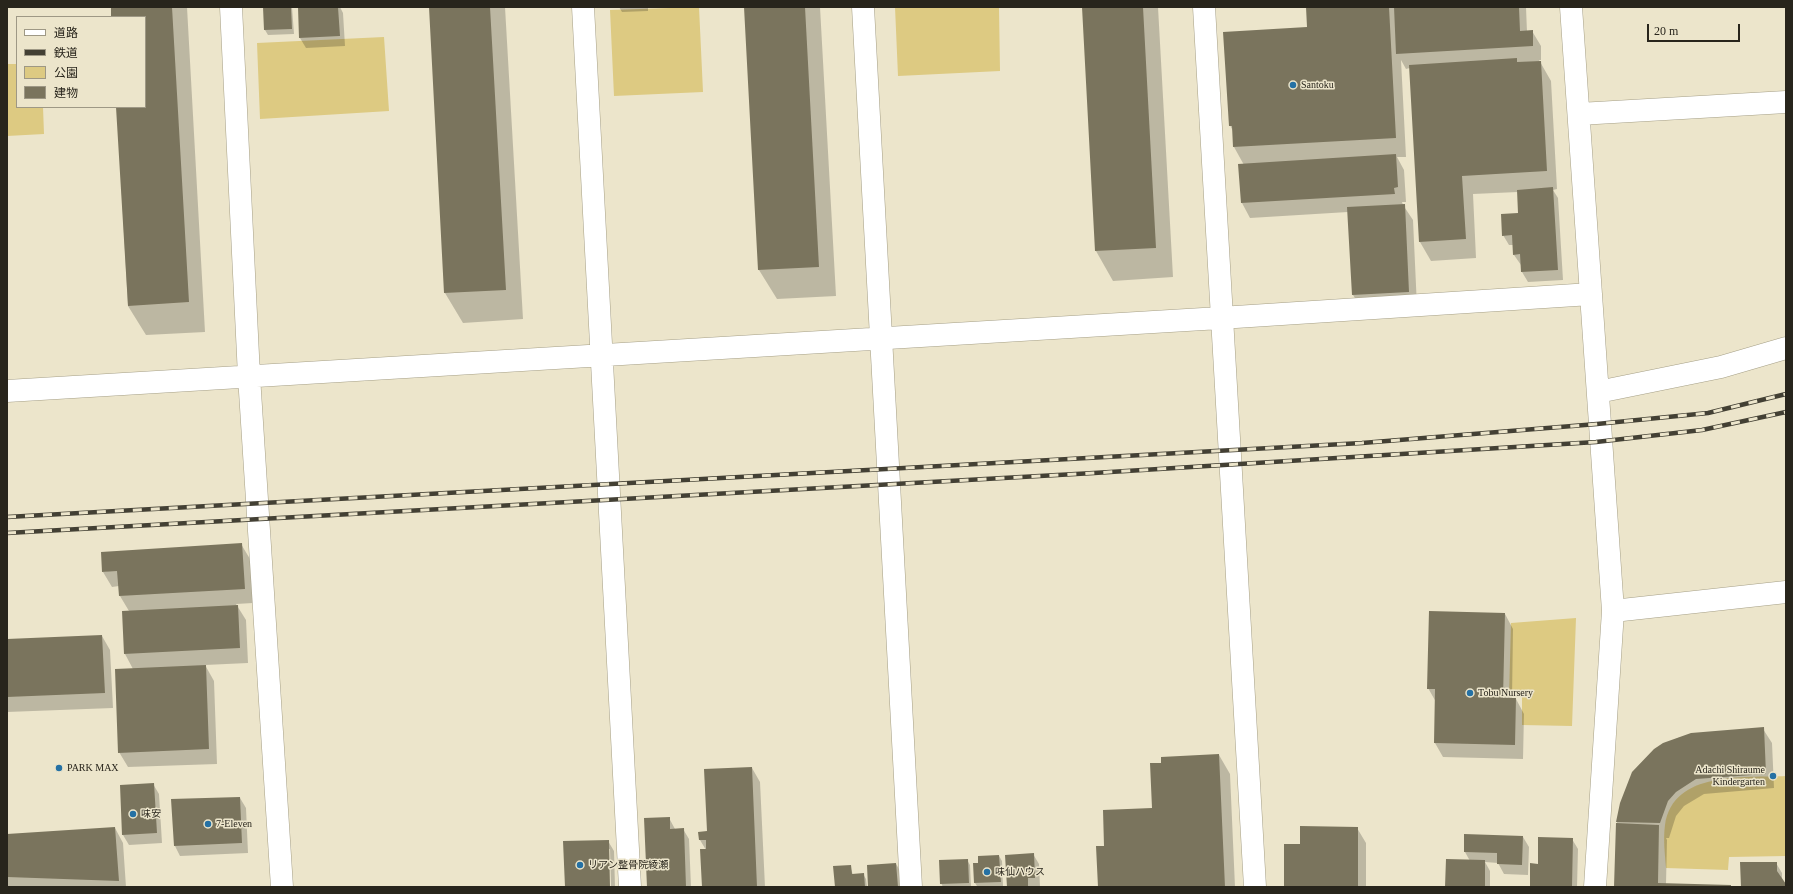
<!DOCTYPE html>
<meta charset="utf-8">
<style>
body{margin:0}
#map{position:relative;width:1793px;height:894px;overflow:hidden;background:#ece5cb;font-family:"Times New Roman","Noto Sans JP",serif}
canvas{display:block}
.frame{position:absolute;inset:0;border:8px solid #28251c;pointer-events:none}
.legend{position:absolute;left:16px;top:16px;width:130px;height:92px;box-sizing:border-box;background:#ece5cb;border:1px solid #9e9885;margin:0;padding:5px 7px;list-style:none;font-size:12px;color:#28251c}
.legend li{display:flex;align-items:center;gap:8px;height:20px}
.legend b{width:20px;border:1px solid #9e9885}
.scale{position:absolute;left:1647px;top:24px;width:93px;height:18px;box-sizing:border-box;border:2px solid #28251c;border-top:0;padding-left:5px;font-size:12px;line-height:14px;white-space:nowrap;color:#28251c;-webkit-text-stroke:3px #ece5cb;paint-order:stroke}
</style>
<div id="map">
<canvas width="1793" height="894"></canvas>
<div class="frame"></div>
<ul class="legend">
<li><b style="height:5px;background:#fff"></b>道路</li>
<li><b style="height:5px;background:#434034"></b>鉄道</li>
<li><b style="height:11px;background:#ddca82"></b>公園</li>
<li><b style="height:11px;background:#7a745d"></b>建物</li>
</ul>
<div class="scale">20 m</div>
</div>
<script>
const ctx = document.querySelector('canvas').getContext('2d');
ctx.lineJoin = 'round';
function paint(path, color) { ctx.fillStyle = color; ctx.fill(path, 'evenodd'); }
function strokePath(path, color, width, dash) { ctx.strokeStyle = color; ctx.lineWidth = width; ctx.lineCap = dash ? 'butt' : 'round'; ctx.setLineDash(dash || []); ctx.stroke(path); }
function drawText(font, color, halo, rows, align = 'center') {
  ctx.font = font + ' "Times New Roman","Noto Sans JP",serif'; ctx.lineWidth = 3; ctx.setLineDash([]); ctx.textBaseline = 'middle'; ctx.strokeStyle = halo; ctx.fillStyle = color; for (const [text, x, y, turn = 0] of rows) {
    ctx.save(); ctx.translate(x, y); ctx.rotate((+turn || 0) * Math.PI / 180); ctx.textAlign = isNaN(turn) ? turn : align; if (halo) ctx.strokeText(text, 0, 0); ctx.fillText(text, 0, 0); ctx.restore();
  }
}
paint(new Path2D(`
 M 699,7 L 703,92 L 614,96 L 610,10 Z
 M 895,7 L 999,7 L 1000,71 L 898,76 Z
 M 384,37 L 389,111 L 260,119 L 257,43 Z
 M 7,64 L 17,64 L 17,107 L 43,107 L 44,134 L 7,136 Z
 M 1576,618 L 1572,726 L 1522,725 L 1522,697 L 1509,696 L 1511,623 Z
 M 1786,776 L 1786,856 L 1729,857 L 1728,870 L 1666,868 C 1665,855 1663,839 1665,825 C 1673,770 1745,778 1786,776 Z`), '#ddca82');
paint(new Path2D(`
 M 112,7 L 187,7 L 205,332 L 146,335 L 128,306 L 117,107 L 145,107 L 145,17 L 112,17 Z
 M 264,7 L 292,7 L 294,34 L 268,35 L 265,30 Z
 M 299,7 L 340,7 L 343,13 L 345,46 L 306,48 L 300,38 Z
 M 430,7 L 505,7 L 523,319 L 463,323 L 445,293 Z
 M 619,7 L 648,7 L 648,11 L 622,12 Z
 M 745,7 L 820,7 L 836,296 L 777,299 L 759,270 Z
 M 1083,7 L 1158,7 L 1173,277 L 1113,281 L 1096,251 Z
 M 1307,7 L 1526,7 L 1527,32 L 1532,31 L 1541,46 L 1541,60 L 1539,60 L 1551,81 L 1557,189 L 1553,190 L 1558,198 L 1563,280 L 1528,282 L 1522,272 L 1521,265 L 1514,255 L 1513,245 L 1509,245 L 1503,235 L 1519,214 L 1518,192 L 1473,194 L 1476,258 L 1431,261 L 1420,242 L 1410,68 L 1406,69 L 1401,60 L 1406,157 L 1397,157 L 1404,170 L 1406,202 L 1402,202 L 1403,205 L 1413,220 L 1417,307 L 1362,309 L 1353,295 L 1348,212 L 1250,218 L 1242,203 L 1239,165 L 1244,165 L 1234,147 L 1233,131 L 1230,125 L 1309,28 Z
 M 241,544 L 250,559 L 253,603 L 236,604 L 246,620 L 248,663 L 205,665 L 214,681 L 217,764 L 128,767 L 119,752 L 133,669 L 125,654 L 123,612 L 129,611 L 120,596 L 119,586 L 112,587 L 103,572 Z
 M 1505,614 L 1513,629 L 1512,699 L 1516,699 L 1524,714 L 1523,759 L 1443,757 L 1435,743 L 1436,702 L 1428,688 Z
 M 102,636 L 110,650 L 113,708 L 7,712 L 7,640 Z
 M 1763,729 L 1772,743 L 1774,788 L 1704,794 L 1684,806 L 1676,816 L 1669,838 L 1666,838 L 1667,840 L 1666,884 L 1731,887 L 1615,887 L 1617,822 L 1621,803 L 1655,750 L 1678,738 L 1691,734 Z
 M 1219,755 L 1230,774 L 1235,887 L 1099,887 L 1105,847 L 1153,808 L 1162,764 Z
 M 752,768 L 760,782 L 765,887 L 703,887 L 706,850 L 700,840 L 708,832 Z
 M 153,784 L 159,794 L 162,843 L 129,845 L 123,835 Z
 M 240,798 L 246,808 L 248,853 L 180,856 L 175,846 Z
 M 669,818 L 675,829 L 683,829 L 689,839 L 691,887 L 648,887 Z
 M 115,828 L 123,843 L 126,887 L 7,887 L 7,835 Z
 M 1357,828 L 1366,843 L 1366,887 L 1285,887 Z
 M 1523,837 L 1529,847 L 1528,875 L 1504,874 L 1498,863 L 1485,862 L 1490,871 L 1490,887 L 1446,887 L 1470,861 L 1465,852 Z
 M 1572,839 L 1578,849 L 1577,887 L 1531,887 L 1539,865 Z
 M 608,841 L 614,851 L 615,887 L 611,887 L 610,849 L 608,849 L 609,887 L 566,887 Z
 M 1033,854 L 1039,864 L 1040,887 L 1008,887 Z
 M 999,856 L 1002,861 L 1003,886 L 990,887 L 943,887 L 941,883 L 967,860 L 970,865 L 971,887 L 977,886 L 975,883 L 974,864 L 979,864 Z
 M 1776,863 L 1782,873 L 1782,880 L 1786,887 L 1742,887 Z
 M 896,864 L 902,874 L 902,887 L 869,887 Z
 M 850,866 L 853,875 L 863,874 L 866,879 L 867,887 L 836,887 Z`), '#0003');
paint(new Path2D(`
 M 111,7 L 172,7 L 189,302 L 128,306 L 116,107 L 145,107 L 145,17 L 111,17 Z
 M 263,7 L 291,7 L 292,29 L 264,30 Z
 M 298,7 L 338,7 L 340,36 L 299,38 Z
 M 429,7 L 490,7 L 506,290 L 444,293 Z
 M 744,7 L 805,7 L 819,267 L 758,270 Z
 M 1082,7 L 1143,7 L 1156,248 L 1095,251 Z
 M 1306,7 L 1389,7 L 1396,138 L 1233,147 L 1232,126 L 1229,126 L 1223,32 L 1307,27 Z
 M 1394,7 L 1519,7 L 1520,31 L 1533,30 L 1533,46 L 1396,54 Z
 M 1517,58 L 1517,62 L 1541,61 L 1547,171 L 1462,176 L 1466,239 L 1419,242 L 1409,65 Z
 M 1396,154 L 1398,187 L 1394,188 L 1395,194 L 1241,203 L 1238,164 Z
 M 1553,187 L 1558,270 L 1521,272 L 1520,254 L 1513,255 L 1512,235 L 1502,236 L 1501,214 L 1518,213 L 1517,190 Z
 M 1405,204 L 1409,292 L 1352,295 L 1347,207 Z
 M 242,543 L 245,589 L 119,596 L 117,571 L 102,572 L 101,552 Z
 M 238,605 L 240,648 L 124,654 L 122,611 Z
 M 1429,611 L 1505,613 L 1503,698 L 1516,698 L 1515,745 L 1434,743 L 1435,689 L 1427,689 Z
 M 102,635 L 105,693 L 7,697 L 7,639 Z
 M 206,665 L 209,749 L 118,753 L 115,669 Z
 M 1764,727 L 1766,774 L 1696,779 L 1676,792 L 1668,801 L 1660,823 L 1616,822 L 1620,803 L 1632,772 L 1654,749 L 1663,743 L 1691,733 Z
 M 1219,754 L 1225,887 L 1098,887 L 1096,846 L 1104,846 L 1103,810 L 1152,808 L 1150,763 L 1161,763 L 1161,757 Z
 M 752,767 L 757,887 L 702,887 L 700,849 L 706,849 L 706,840 L 699,840 L 698,832 L 707,831 L 704,769 Z
 M 154,783 L 157,833 L 122,835 L 120,785 Z
 M 240,797 L 242,843 L 174,846 L 171,799 Z
 M 670,817 L 670,829 L 684,828 L 686,887 L 647,887 L 644,818 Z
 M 1616,823 L 1659,825 L 1658,883 L 1731,885 L 1731,887 L 1614,887 Z
 M 1300,826 L 1358,827 L 1358,887 L 1284,887 L 1284,844 L 1300,844 Z
 M 115,827 L 119,881 L 7,877 L 7,834 Z
 M 1464,834 L 1523,836 L 1522,865 L 1497,864 L 1497,853 L 1464,852 Z
 M 1538,837 L 1573,838 L 1572,887 L 1530,887 L 1530,863 L 1538,864 Z
 M 609,840 L 610,887 L 565,887 L 563,841 Z
 M 1034,853 L 1035,878 L 1028,878 L 1028,887 L 1007,887 L 1005,855 Z
 M 999,855 L 1001,882 L 974,883 L 973,863 L 978,863 L 978,856 Z
 M 968,859 L 969,883 L 940,884 L 939,860 Z
 M 1446,859 L 1485,860 L 1485,887 L 1445,887 Z
 M 1740,862 L 1777,862 L 1777,871 L 1786,884 L 1786,887 L 1741,887 Z
 M 896,863 L 898,887 L 868,887 L 867,865 Z
 M 851,865 L 852,874 L 864,873 L 865,887 L 835,887 L 833,866 Z`), '#7a745d');
const minor = new Path2D(`
 M 231,7 L 249,376 L 282,887
 M 583,7 L 630,887
 M 863,7 L 911,887
 M 1204,7 L 1255,887
 M 1571,7 L 1613,611 L 1595,887
 M 1579,114 L 1786,102
 M 7,391 L 1220,318 L 1591,294
 M 1598,392 L 1721,367 L 1786,348
 M 1613,611 L 1786,592`);
strokePath(minor, '#a59f86', 23);
strokePath(minor, '#fff', 22);
const rail = new Path2D(`
 M 7,517 L 1362,443 L 1597,424 L 1708,413 L 1786,394
 M 7,533 L 1094,473 L 1596,442 L 1702,430 L 1786,412`);
strokePath(rail, '#434034', 4.5);
strokePath(rail, '#ece5cb', 3, [9]);
for (const [x, y, r, color] of [
 [1293,85,4,"#2571a4"],
 [1470,693,4,"#2571a4"],
 [59,768,4,"#2571a4"],
 [1773,776,4,"#2571a4"],
 [133,814,4,"#2571a4"],
 [208,824,4,"#2571a4"],
 [580,865,4,"#2571a4"],
 [987,872,4,"#2571a4"]
]) { const dot = new Path2D(); dot.arc(x, y, r, 0, 2 * Math.PI); ctx.fillStyle = color; ctx.fill(dot); strokePath(dot, '#ece5cb', 1.5); }
drawText('10px', '#28251c', '#ece5cb', [
 ["Santoku",1301,85],
 ["Tobu Nursery",1478,693],
 ["PARK MAX",67,768],
 ["Adachi Shiraume",1765,770,"right"],
 ["Kindergarten",1765,782,"right"],
 ["味安",141,814],
 ["7-Eleven",216,824],
 ["リアン整骨院綾瀬",588,865],
 ["味仙ハウス",995,872]
], 'left');
</script>
